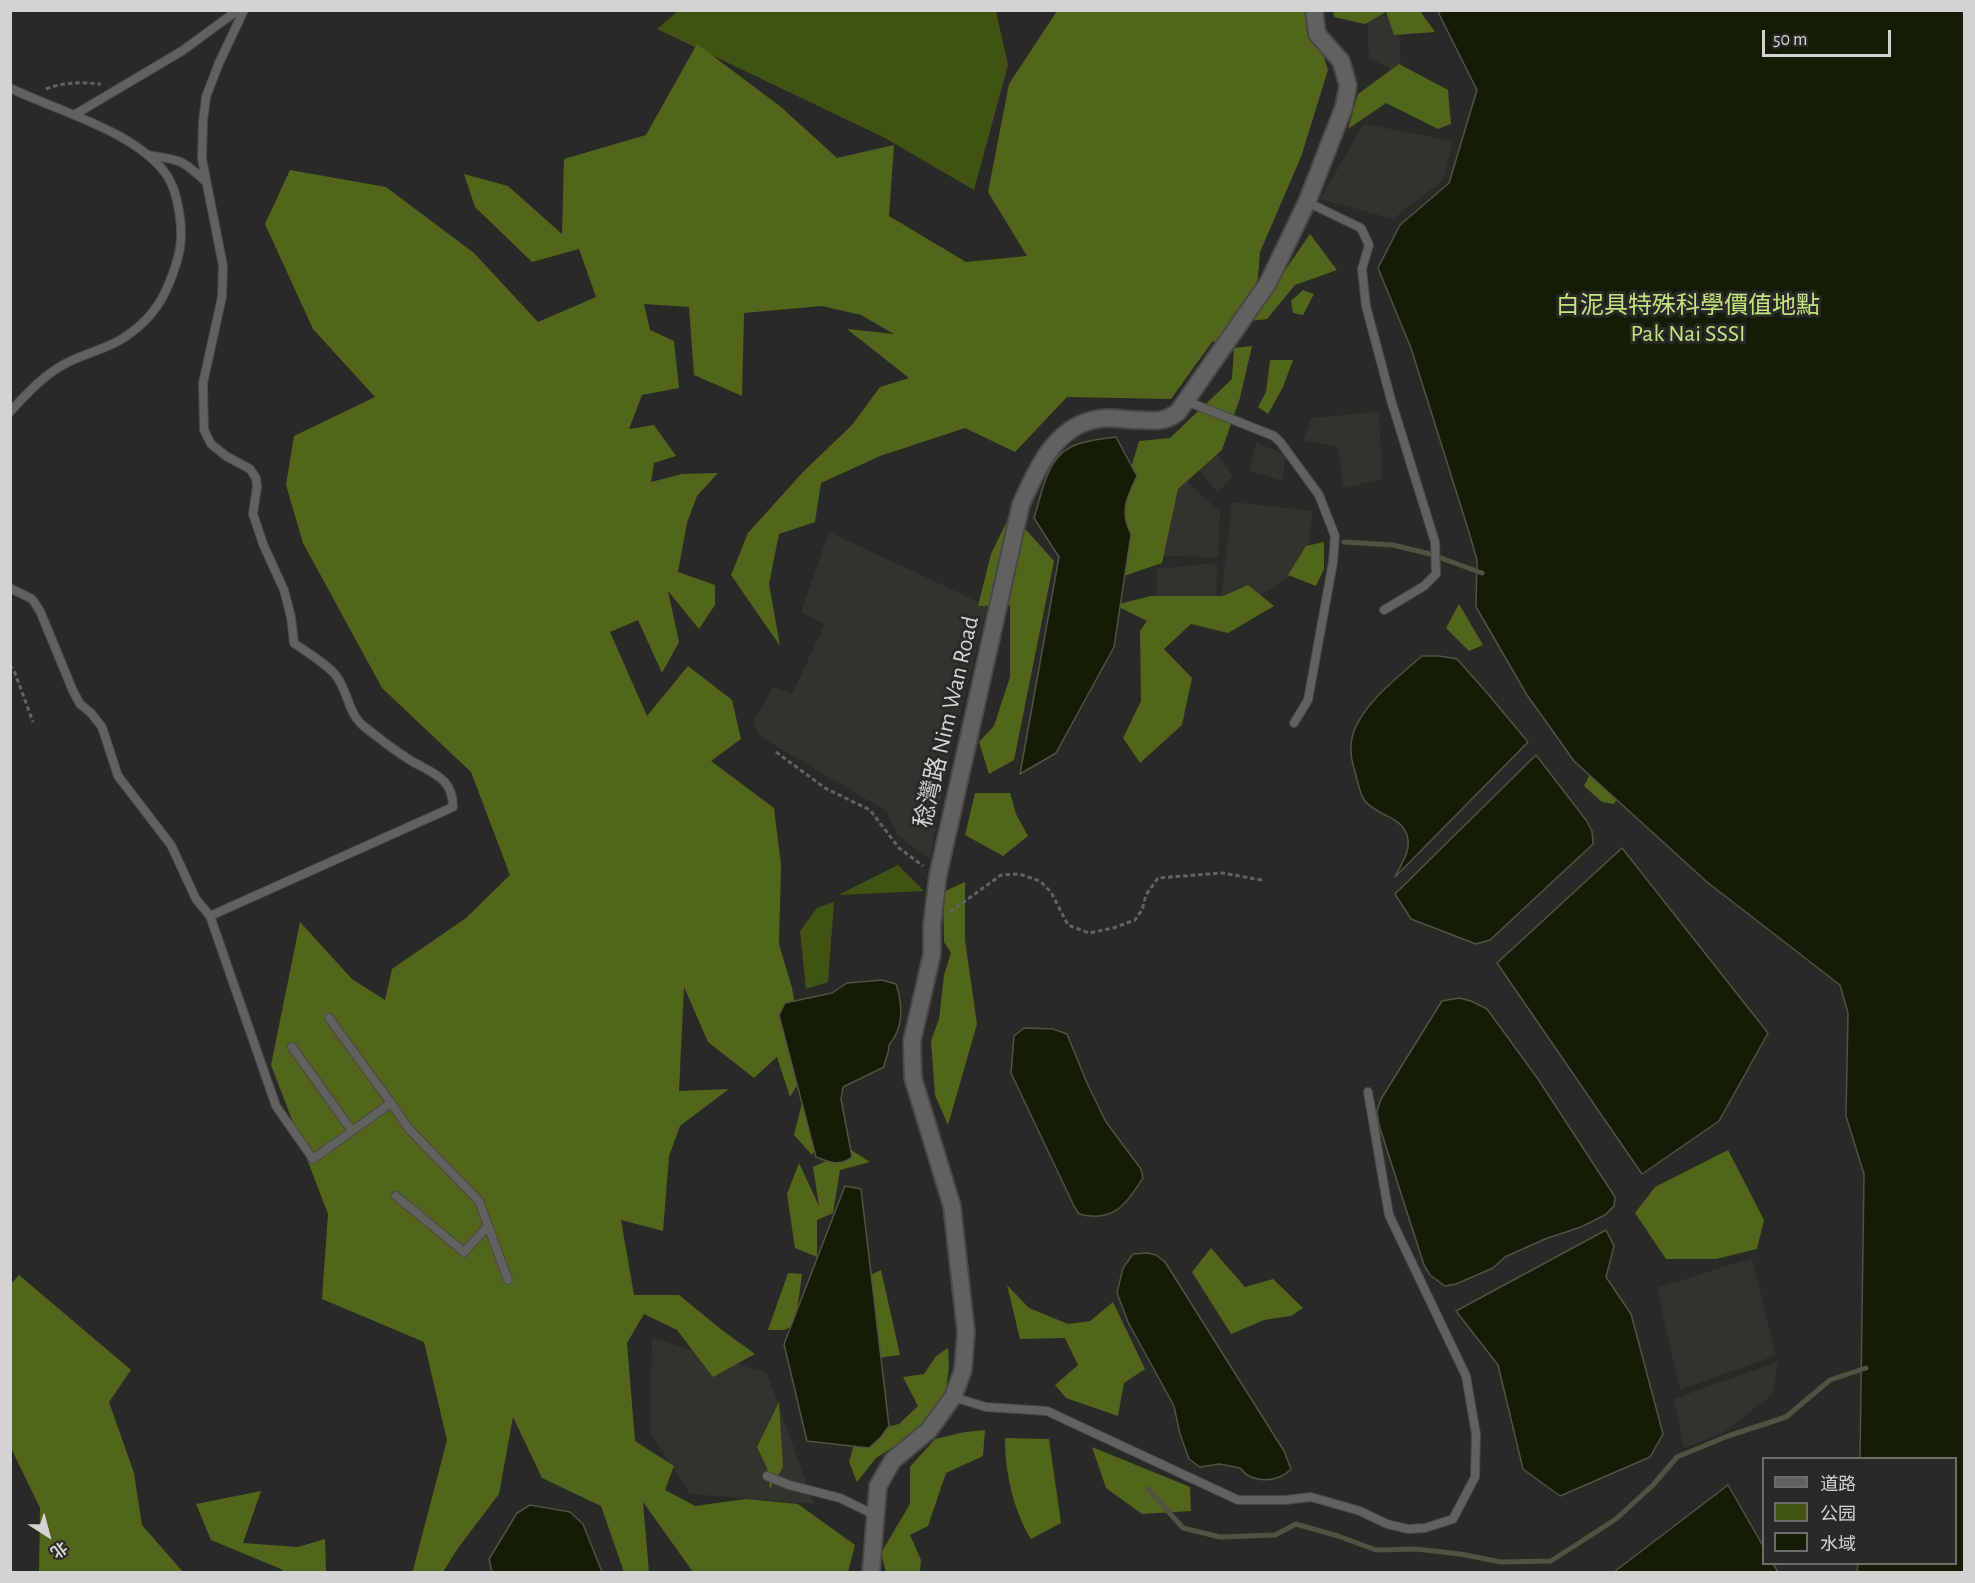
<!DOCTYPE html>
<meta charset="utf-8">
<style>
body{margin:0}
#map{position:relative;width:1975px;height:1583px;overflow:hidden;background:#292a27;font-family:"Alegreya Sans","Noto Sans SC",sans-serif}
canvas{display:block}
.frame{position:absolute;inset:0;border:12px solid #d3d4d2;pointer-events:none}
.legend{position:absolute;left:1762px;top:1457px;width:195px;height:108px;box-sizing:border-box;background:#292a27;border:2px solid #6d6e6b;margin:0;padding:8px 10px;list-style:none;font-size:18px;color:#d3d4d2}
.legend li{display:flex;align-items:center;gap:12px;height:30px}
.legend b{width:30px;border:2px solid #6d6e6b}
.north{position:absolute;left:18px;top:1505px;width:60px;height:60px;-webkit-text-stroke:4px #292a27;paint-order:stroke;rotate:144deg;font-size:16px;font-weight:700;line-height:24px;text-align:center;color:#d3d4d2}
.north::after{content:'';display:block;margin:auto;width:21px;height:27px;background:#d3d4d2;clip-path:polygon(50% 0,100% 100%,50% 72%,0 100%)}
.scale{position:absolute;left:1762px;top:30px;width:129px;height:27px;box-sizing:border-box;border:3px solid #d3d4d2;border-top:0;padding-left:8px;font-size:18px;line-height:21px;white-space:nowrap;color:#d3d4d2;-webkit-text-stroke:4px #292a27;paint-order:stroke}
</style>
<div id="map">
<canvas width="1975" height="1583"></canvas>
<div class="frame"></div>
<ul class="legend">
<li><b style="height:8px;background:#616260"></b>道路</li>
<li><b style="height:16px;background:#415313"></b>公园</li>
<li><b style="height:16px;background:#151c05"></b>水域</li>
</ul>
<div class="north">北</div>
<div class="scale">50 m</div>
</div>
<script>
const ctx = document.querySelector('canvas').getContext('2d');
ctx.lineJoin = 'round';
function paint(path, color) { ctx.fillStyle = color; ctx.fill(path, 'evenodd'); }
function strokePath(path, color, width, dash) { ctx.strokeStyle = color; ctx.lineWidth = width; ctx.lineCap = dash ? 'butt' : 'round'; ctx.setLineDash(dash || []); ctx.stroke(path); }
function drawText(font, color, halo, rows, align = 'center') {
  ctx.font = font + ' "Alegreya Sans","Noto Sans SC",sans-serif'; ctx.lineWidth = 6; ctx.setLineDash([]); ctx.textBaseline = 'middle'; ctx.strokeStyle = halo; ctx.fillStyle = color; for (const [text, x, y, turn = 0] of rows) {
    ctx.save(); ctx.translate(x, y); ctx.rotate((+turn || 0) * Math.PI / 180); ctx.textAlign = isNaN(turn) ? turn : align; if (halo) ctx.strokeText(text, 0, 0); ctx.fillText(text, 0, 0); ctx.restore();
  }
}
paint(new Path2D(`
 M 1367,13 L 1399,18 L 1401,74 L 1369,58 Z
 M 1364,124 L 1453,141 L 1443,180 L 1393,219 L 1320,199 Z
 M 1379,412 L 1382,479 L 1343,488 L 1338,447 L 1303,440 L 1311,418 Z
 M 1256,443 L 1285,455 L 1283,481 L 1250,471 Z
 M 1210,444 L 1233,477 L 1217,492 L 1190,459 Z
 M 1182,477 L 1220,512 L 1218,557 L 1152,556 Z
 M 1232,502 L 1313,511 L 1307,552 L 1298,569 L 1274,587 L 1251,599 L 1220,608 Z
 M 829,532 L 987,606 L 946,769 L 930,859 L 897,835 L 886,811 L 760,736 L 753,722 L 773,687 L 792,694 L 825,624 L 801,612 Z
 M 1217,563 L 1216,602 L 1157,602 L 1157,569 Z
 M 1752,1258 L 1776,1355 L 1680,1390 L 1657,1288 Z
 M 652,1338 L 767,1373 L 814,1504 L 690,1494 L 650,1432 Z
 M 1778,1362 L 1773,1394 L 1723,1433 L 1684,1448 L 1674,1399 Z`), '#31342c');
paint(new Path2D(`
 M 678,11 L 996,11 L 1008,65 L 974,190 L 885,138 L 657,29 Z
 M 898,865 L 924,891 L 838,895 Z
 M 834,902 L 828,982 L 806,989 L 800,931 L 817,908 Z`), '#415313');
paint(new Path2D(`
 M 1057,11 L 1310,11 L 1328,70 L 1301,157 L 1260,252 L 1258,278 L 1235,338 L 1212,342 L 1171,399 L 1067,397 L 1015,452 L 965,428 L 880,456 L 821,483 L 815,522 L 779,534 L 769,584 L 780,646 L 731,575 L 748,533 L 803,472 L 852,425 L 880,387 L 909,378 L 847,329 L 894,334 L 861,315 L 822,306 L 744,313 L 742,396 L 694,375 L 689,307 L 644,304 L 650,330 L 674,341 L 679,388 L 642,395 L 629,429 L 654,425 L 676,456 L 654,463 L 651,482 L 682,474 L 718,473 L 697,496 L 687,523 L 678,572 L 715,585 L 715,605 L 699,629 L 668,591 L 679,642 L 662,673 L 638,620 L 610,632 L 647,716 L 688,666 L 732,700 L 741,739 L 711,761 L 774,808 L 781,865 L 779,944 L 792,988 L 806,1070 L 790,1097 L 777,1057 L 754,1078 L 708,1042 L 684,987 L 679,1091 L 729,1089 L 680,1126 L 669,1156 L 663,1231 L 621,1220 L 634,1295 L 679,1295 L 722,1330 L 755,1354 L 713,1377 L 677,1330 L 644,1314 L 627,1343 L 635,1441 L 674,1466 L 665,1490 L 695,1506 L 746,1499 L 798,1504 L 855,1545 L 848,1572 L 693,1572 L 643,1502 L 649,1572 L 624,1572 L 601,1506 L 542,1478 L 513,1417 L 499,1494 L 458,1548 L 443,1572 L 410,1572 L 413,1570 L 447,1440 L 424,1342 L 322,1299 L 328,1214 L 271,1065 L 300,922 L 352,979 L 385,1000 L 392,969 L 466,918 L 510,875 L 471,772 L 382,688 L 303,543 L 286,485 L 294,436 L 375,397 L 313,329 L 265,224 L 290,170 L 386,187 L 474,253 L 538,322 L 596,297 L 579,249 L 532,262 L 475,207 L 464,174 L 508,186 L 562,234 L 564,159 L 646,135 L 697,44 L 781,107 L 837,158 L 894,145 L 889,216 L 966,262 L 1027,256 L 988,192 L 1009,84 Z
 M 1333,11 L 1420,11 L 1435,32 L 1394,35 L 1386,12 L 1365,24 L 1334,17 Z
 M 1399,64 L 1448,90 L 1451,124 L 1438,129 L 1386,103 L 1348,129 L 1358,94 Z
 M 1310,234 L 1337,270 L 1295,285 L 1267,319 L 1250,321 Z
 M 1303,290 L 1314,294 L 1303,315 L 1293,313 L 1291,301 Z
 M 1252,346 L 1240,398 L 1222,450 L 1178,489 L 1162,563 L 1118,578 L 1114,525 L 1139,441 L 1170,438 L 1232,379 L 1234,348 Z
 M 1270,360 L 1293,360 L 1283,387 L 1268,414 L 1258,407 L 1266,392 Z
 M 1011,513 L 1054,561 L 1014,760 L 989,774 L 979,742 L 994,726 L 1010,677 L 1010,605 L 978,606 L 991,554 Z
 M 1324,542 L 1324,569 L 1316,586 L 1288,575 L 1306,546 Z
 M 1248,585 L 1274,606 L 1228,633 L 1191,624 L 1164,649 L 1192,678 L 1182,725 L 1140,763 L 1123,738 L 1141,701 L 1140,631 L 1147,621 L 1115,605 L 1151,596 L 1223,596 Z
 M 1459,604 L 1483,645 L 1469,651 L 1446,628 Z
 M 1594,767 L 1619,795 L 1614,804 L 1602,802 L 1584,786 Z
 M 975,793 L 1010,793 L 1016,814 L 1028,836 L 1003,856 L 965,835 Z
 M 965,882 L 965,940 L 977,1024 L 948,1125 L 935,1095 L 931,1041 L 939,1019 L 944,975 L 951,953 L 944,942 L 943,892 Z
 M 803,1099 L 833,1113 L 812,1155 L 794,1135 Z
 M 851,1150 L 870,1162 L 840,1170 L 833,1213 L 817,1220 L 817,1257 L 795,1248 L 787,1194 L 799,1163 L 819,1206 L 813,1167 Z
 M 1728,1150 L 1764,1220 L 1757,1249 L 1716,1259 L 1666,1259 L 1635,1213 L 1655,1187 Z
 M 1211,1248 L 1245,1287 L 1273,1279 L 1303,1308 L 1291,1316 L 1264,1320 L 1231,1334 L 1192,1272 Z
 M 881,1270 L 900,1355 L 877,1358 L 868,1276 Z
 M 788,1273 L 802,1274 L 795,1325 L 784,1330 L 768,1330 Z
 M 19,1275 L 131,1370 L 109,1402 L 134,1473 L 142,1525 L 183,1572 L 39,1572 L 40,1508 L 11,1448 L 11,1284 Z
 M 1007,1285 L 1029,1308 L 1068,1324 L 1090,1321 L 1113,1302 L 1145,1369 L 1124,1383 L 1118,1416 L 1066,1398 L 1055,1385 L 1078,1365 L 1065,1338 L 1020,1339 Z
 M 948,1348 L 949,1366 L 943,1415 L 876,1458 L 857,1482 L 849,1462 L 857,1434 L 899,1424 L 918,1406 L 903,1377 L 924,1374 L 936,1356 Z
 M 779,1402 L 783,1467 L 770,1489 L 767,1468 L 757,1447 Z
 M 985,1430 L 983,1456 L 946,1473 L 928,1526 L 910,1535 L 921,1560 L 920,1572 L 886,1572 L 881,1553 L 910,1504 L 910,1467 L 935,1439 L 965,1432 Z
 M 1005,1438 L 1049,1439 L 1061,1523 L 1031,1539 C 1013,1510 1005,1472 1005,1438 Z
 M 1092,1447 L 1190,1487 L 1191,1511 L 1142,1514 L 1106,1488 Z
 M 261,1491 L 243,1543 L 298,1547 L 325,1539 L 326,1572 L 284,1572 L 281,1569 L 211,1540 L 196,1504 Z`), '#51661a');
const water = new Path2D(`
 M 1440,11 L 1964,11 L 1964,1572 L 1857,1572 L 1858,1564 L 1956,1564 L 1956,1458 L 1860,1458 L 1864,1174 L 1846,1116 L 1848,1013 L 1840,985 L 1707,882 L 1574,761 L 1527,695 L 1476,607 L 1477,560 L 1468,529 L 1411,348 L 1378,268 L 1400,225 L 1449,183 L 1477,90 L 1439,14 Z
 M 1116,437 L 1137,476 C 1127,497 1119,512 1131,534 L 1114,647 L 1056,753 L 1020,774 L 1059,557 L 1034,518 C 1043,491 1046,454 1078,444 C 1090,440 1103,439 1116,437 Z
 M 1422,656 L 1439,656 L 1457,659 L 1488,694 L 1528,742 L 1395,877 C 1401,864 1412,850 1407,835 C 1401,816 1377,816 1365,801 C 1360,795 1358,783 1356,775 C 1353,766 1350,754 1351,744 C 1354,710 1398,677 1422,656 Z
 M 1536,755 L 1586,820 L 1592,831 L 1593,844 L 1490,940 L 1476,944 L 1411,919 L 1395,894 Z
 M 1622,848 L 1768,1033 L 1719,1121 L 1642,1174 L 1497,963 Z
 M 882,980 L 896,984 C 903,1005 904,1027 889,1045 C 889,1054 885,1059 884,1067 L 843,1087 L 841,1099 L 852,1157 C 839,1167 829,1162 816,1157 L 779,1015 L 785,1003 L 832,993 L 847,983 Z
 M 1459,998 L 1471,1001 L 1487,1009 L 1538,1079 L 1615,1197 L 1614,1206 L 1605,1215 L 1581,1227 L 1545,1239 L 1505,1257 L 1493,1268 L 1456,1284 L 1445,1286 L 1430,1275 L 1424,1265 L 1379,1125 L 1377,1111 L 1381,1099 L 1442,1001 Z
 M 1024,1028 L 1053,1029 L 1067,1034 L 1087,1083 L 1106,1122 L 1141,1169 L 1143,1178 C 1125,1205 1114,1223 1079,1214 L 1074,1206 L 1011,1073 L 1014,1036 Z
 M 845,1186 L 861,1189 L 889,1426 L 881,1437 L 869,1448 L 807,1441 L 784,1344 Z
 M 1606,1230 L 1614,1246 L 1606,1277 L 1631,1314 L 1663,1434 L 1650,1457 L 1560,1496 L 1523,1469 L 1498,1365 L 1456,1311 Z
 M 1148,1253 L 1156,1255 L 1165,1262 L 1284,1451 L 1291,1469 C 1278,1483 1252,1484 1240,1468 L 1219,1464 L 1200,1467 L 1189,1459 L 1180,1434 L 1174,1406 L 1128,1322 L 1117,1293 L 1123,1268 L 1133,1254 Z
 M 1728,1485 L 1763,1546 L 1764,1564 L 1773,1564 L 1778,1572 L 1614,1572 Z
 M 530,1505 L 570,1512 L 583,1524 L 602,1572 L 492,1572 L 489,1559 L 517,1513 Z`);
paint(water, '#151c05');
strokePath(water, '#4e5342', 1.5);
strokePath(new Path2D(`
 M 1344,542 L 1393,545 L 1430,554 L 1482,573
 M 1148,1489 L 1183,1528 L 1220,1537 L 1275,1535 L 1296,1524 L 1338,1536 L 1376,1550 L 1416,1549 L 1460,1554 L 1501,1562 L 1551,1561 L 1616,1519 L 1653,1485 L 1677,1457 L 1728,1436 L 1786,1417 L 1830,1380 L 1866,1368`), '#4e5342', 5);
const service = new Path2D(`
 M 10,88 C 57,111 139,132 168,177 C 174,187 177,199 179,211 C 182,227 182,245 177,261 C 167,294 156,315 128,335 C 108,350 82,353 61,366 C 42,377 25,395 10,412
 M 74,115 L 182,51 L 238,10
 M 148,155 C 180,160 182,159 206,182
 M 1307,202 L 1361,228 L 1369,245 L 1362,269 L 1366,306 L 1391,400 L 1435,542 L 1436,574 L 1424,586 L 1384,610
 M 1186,401 L 1274,436 L 1281,443 L 1319,495 L 1335,536 L 1333,562 L 1308,700 L 1294,723
 M 10,588 L 32,599 L 40,611 L 73,691 L 80,704 L 91,713 L 102,727 L 118,776 L 171,845 L 196,899 L 210,916 L 276,1106 L 313,1159 L 391,1103 L 329,1018
 M 210,916 L 453,807 C 453,777 431,773 410,760 C 395,751 380,739 366,728 C 348,715 349,694 337,677 C 329,665 306,652 294,643 L 291,617 L 284,590 L 263,544 L 253,514 L 257,487 L 256,478 L 250,469 L 226,456 L 211,444 L 204,430 L 203,383 L 222,297 L 223,266 L 202,159 L 203,121 L 206,97 L 219,63 L 244,10
 M 292,1047 L 352,1131
 M 391,1103 L 409,1129 L 479,1201 L 508,1280
 M 396,1196 L 464,1252 L 488,1226
 M 953,1397 L 986,1407 L 1047,1411 L 1238,1500 L 1285,1500 L 1311,1497 L 1360,1511 L 1387,1524 L 1408,1529 L 1425,1528 L 1453,1519 L 1475,1477 L 1476,1434 L 1466,1376 L 1389,1215 L 1368,1092
 M 767,1476 L 789,1485 L 840,1498 L 875,1515`);
const tertiary = new Path2D(`
 M 871,1572 L 878,1486 L 893,1460 L 929,1430 L 953,1397 L 963,1370 L 966,1332 L 952,1206 L 913,1078 L 912,1041 L 932,954 L 932,925 L 938,875 L 1021,504 C 1039,465 1058,420 1107,418 C 1118,418 1129,420 1139,420 C 1154,421 1166,422 1178,412 L 1268,283 L 1307,202 L 1344,107 L 1348,85 L 1341,61 L 1317,34 L 1314,10`);
strokePath(service, '#484846', 10);
strokePath(tertiary, '#484846', 20);
strokePath(new Path2D(`
 M 46,89 C 64,82 81,82 101,84
 M 10,665 L 15,673 L 33,722
 M 776,752 L 825,788 L 870,810 L 899,848 L 923,866
 M 950,912 L 1001,875 L 1019,874 L 1040,881 L 1051,892 L 1068,925 L 1089,933 L 1113,928 L 1135,920 L 1142,910 L 1146,895 L 1158,878 L 1222,873 L 1262,880`), '#626361', 3, [4.5, 3]);
strokePath(service, '#616260', 8);
strokePath(tertiary, '#616260', 16);
drawText('24px', '#c2e37d', '#292a27', [
 ["白泥具特殊科學價值地點",1688,306],
 ["Pak Nai SSSI",1688,334]
]);
drawText('24px', '#d3d4d2', '#292a27', [
 ["稔灣路 Nim Wan Road",947,722,-77]
]);
</script>
